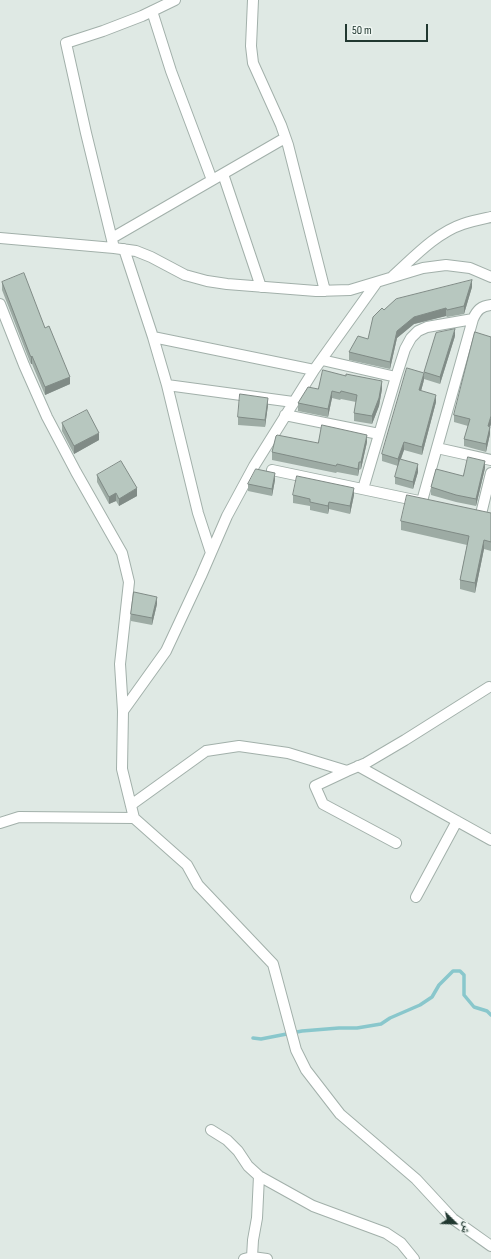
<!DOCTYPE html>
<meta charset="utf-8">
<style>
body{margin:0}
#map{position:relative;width:491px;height:1259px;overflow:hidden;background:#dfe9e4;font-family:"Sofia Sans Condensed","Noto Naskh Arabic",sans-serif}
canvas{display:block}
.north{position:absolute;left:435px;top:1203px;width:40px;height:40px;-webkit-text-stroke:3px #eff6f2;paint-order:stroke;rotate:113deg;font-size:11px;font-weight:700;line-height:16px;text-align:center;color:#213830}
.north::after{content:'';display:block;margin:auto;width:14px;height:18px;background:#213830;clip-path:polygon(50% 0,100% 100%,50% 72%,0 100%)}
.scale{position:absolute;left:345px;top:24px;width:83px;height:18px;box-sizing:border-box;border:2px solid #213830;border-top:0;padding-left:5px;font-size:12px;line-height:14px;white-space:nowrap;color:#213830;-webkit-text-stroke:3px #eff6f2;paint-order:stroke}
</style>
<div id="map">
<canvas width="491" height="1259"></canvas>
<div class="north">ش</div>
<div class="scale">50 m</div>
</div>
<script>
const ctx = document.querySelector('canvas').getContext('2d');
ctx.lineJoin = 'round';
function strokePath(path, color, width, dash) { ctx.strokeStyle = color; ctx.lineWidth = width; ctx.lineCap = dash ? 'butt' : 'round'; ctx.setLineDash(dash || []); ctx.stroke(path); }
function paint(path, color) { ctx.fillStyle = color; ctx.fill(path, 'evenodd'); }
strokePath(new Path2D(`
 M 253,1038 L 261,1039 L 302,1031 L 339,1028 L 357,1028 L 381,1024 L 390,1018 L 420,1005 L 432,997 L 439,985 L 453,971 L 460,971 L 464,975 L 464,995 L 474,1007 L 487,1011 L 491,1015`), '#89c7cc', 3.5);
const street = new Path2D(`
 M 253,0 L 251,46 L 253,63 L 281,125 L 288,145 L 325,291
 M 152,11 L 171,71 L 212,180
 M 223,174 L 261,287
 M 0,238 L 114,248 L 136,251 L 151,257 L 185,275 L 207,281 L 227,284 L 316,291 L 350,290 L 423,268 L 446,265 L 470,268 L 491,277
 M 112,238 L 285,138
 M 114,248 L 86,133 L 66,43 L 103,31 L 142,16 L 175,0
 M 124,249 L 153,337 L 167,385 L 198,513 L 211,553
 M 393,276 C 414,257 436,233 463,224 C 472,221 482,219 491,217
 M 0,304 L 24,365 L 47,417 L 76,472 L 122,553 L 129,582 L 120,664 L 123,711 L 122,769 L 134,818 L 187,865 L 198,885 L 273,964 L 296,1050 L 306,1070 L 340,1114 L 416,1179 L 453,1219 L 491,1246
 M 153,337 L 314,370
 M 322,360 L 396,377
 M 167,385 L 293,402
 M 285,415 L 379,434
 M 437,448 L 491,460
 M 272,470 L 419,501
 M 363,489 L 396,377 L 405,349 L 411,338 L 418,331 L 427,327 L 473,319
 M 422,501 L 473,319 C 477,310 481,306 491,305
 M 481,514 L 491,473
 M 123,711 L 166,651 L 201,576 L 227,516 L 254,466 L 314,370 L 377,282
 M 358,766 L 491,840
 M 347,771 L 315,786 L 323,804 L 396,843
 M 131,805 L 206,751 L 239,746 L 288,753 L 347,771 L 366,763 L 405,740 L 489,687
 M 0,823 L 19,817 L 134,818
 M 416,897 L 457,821
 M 211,1130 L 227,1140 L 238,1151 L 248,1166 L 259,1176 L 313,1206 L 386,1233 L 401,1243 L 414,1259
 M 252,1257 L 253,1240 L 257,1218 L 259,1176
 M 244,1259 L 252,1257 L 267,1259`);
strokePath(street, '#a2b0aa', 12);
strokePath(street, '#fff', 10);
paint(new Path2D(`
 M 2,282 L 45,328 L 70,384 L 45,395 L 32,364 L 31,364 L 30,362 L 2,290 Z
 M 472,287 L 464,314 L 447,317 L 446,316 L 414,324 L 397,338 L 390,369 L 349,360 L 349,352 L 368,339 L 384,310 Z
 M 455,336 L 440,384 L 424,379 L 424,372 Z
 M 491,337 L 491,424 L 490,427 L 490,434 L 486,452 L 464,446 L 464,439 L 468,426 L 454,422 L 454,415 Z
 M 346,376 L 382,389 L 379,406 L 372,424 L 354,421 L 354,413 L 356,402 L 341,399 L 340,400 L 332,398 L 328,417 L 298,411 L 298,403 L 318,389 Z
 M 424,380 L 421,391 L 436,402 L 422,455 L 404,450 L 401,459 L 418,472 L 413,489 L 395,484 L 395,477 L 398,466 L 382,461 L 382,454 Z
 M 268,405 L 265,427 L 238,425 L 238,417 Z
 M 62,423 L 99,440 L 74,454 L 62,431 Z
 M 367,442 L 361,469 L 359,470 L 358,476 L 337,472 L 336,473 L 272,460 L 272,452 L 318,443 Z
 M 485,468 L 476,506 L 456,502 L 431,495 L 431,487 Z
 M 97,475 L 137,496 L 119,506 L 116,501 L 109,504 L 97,482 Z
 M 275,480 L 272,496 L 248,491 L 248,484 Z
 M 293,495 L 354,495 L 350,514 L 329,509 L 328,514 L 310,510 L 310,506 L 293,503 Z
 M 491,513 L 491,551 L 484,549 L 475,593 L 460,589 L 460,580 L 467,545 L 401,530 L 401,521 Z
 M 157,604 L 152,625 L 131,621 L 131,614 Z`), '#9daba4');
paint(new Path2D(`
 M 472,280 L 472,287 L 464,314 L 464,306 Z
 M 446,308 L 446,316 L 414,324 L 397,338 L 390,369 L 390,362 L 397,331 L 414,317 Z
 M 455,329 L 455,336 L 440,384 L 440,377 Z
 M 32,356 L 32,364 L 31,364 L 31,357 Z
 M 424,373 L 424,380 L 419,398 L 419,390 Z
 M 70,377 L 70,384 L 45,395 L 45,387 Z
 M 382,381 L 382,389 L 379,406 L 372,424 L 372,416 Z
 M 332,391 L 332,398 L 328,417 L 328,409 Z
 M 436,395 L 436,402 L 422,455 L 422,447 Z
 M 268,398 L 268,405 L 265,427 L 265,420 Z
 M 491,416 L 491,424 L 488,434 L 488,426 Z
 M 490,427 L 490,434 L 486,452 L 486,444 Z
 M 99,433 L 99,440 L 74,454 L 74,446 Z
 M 367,435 L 367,442 L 361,469 L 361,462 Z
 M 404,442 L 404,450 L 398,466 L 398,459 Z
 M 485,461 L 485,468 L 476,506 L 476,499 Z
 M 359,462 L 359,470 L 358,476 L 358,469 Z
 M 418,464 L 418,472 L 413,489 L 413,482 Z
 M 275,473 L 275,480 L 272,496 L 272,489 Z
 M 137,488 L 137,496 L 119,506 L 119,499 Z
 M 354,488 L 354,495 L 350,514 L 350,506 Z
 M 116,493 L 116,501 L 109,504 L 109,497 Z
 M 329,502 L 329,509 L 328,514 L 328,506 Z
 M 484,540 L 484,549 L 475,593 L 475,583 Z
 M 157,597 L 157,604 L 152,625 L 152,618 Z`), '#808b86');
const building = new Path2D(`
 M 24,273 L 45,328 L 49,326 L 70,377 L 45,387 L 32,356 L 31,357 L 30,355 L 2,282 Z
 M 472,280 L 464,306 L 447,310 L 446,308 L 414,317 L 397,331 L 390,362 L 349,352 L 358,336 L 368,339 L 373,317 L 382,308 L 384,310 L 396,299 Z
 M 455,329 L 440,377 L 424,372 L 436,333 Z
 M 475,332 L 491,337 L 491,416 L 488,426 L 490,427 L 486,444 L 464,439 L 470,419 L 454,415 Z
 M 407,368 L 424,373 L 419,390 L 436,395 L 422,447 L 404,442 L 398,459 L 382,454 Z
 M 323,370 L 346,376 L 346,374 L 382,381 L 379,398 L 372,416 L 354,413 L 357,395 L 341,391 L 340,393 L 332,391 L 328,409 L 298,403 L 308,387 L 318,389 Z
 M 240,394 L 268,398 L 265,420 L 238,417 Z
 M 87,410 L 99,433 L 74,446 L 62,423 Z
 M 322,425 L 367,435 L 361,462 L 359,462 L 358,469 L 337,464 L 336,466 L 272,452 L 276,436 L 277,435 L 318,443 Z
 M 468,457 L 485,461 L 476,499 L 456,495 L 431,487 L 436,469 L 463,476 Z
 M 400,459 L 418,464 L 413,482 L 395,477 Z
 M 121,461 L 137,488 L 119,499 L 116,493 L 109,497 L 97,475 Z
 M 256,469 L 275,473 L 272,489 L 248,484 Z
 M 297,476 L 354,488 L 350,506 L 329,502 L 328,506 L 310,502 L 310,499 L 293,495 Z
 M 407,495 L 491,513 L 491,542 L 484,540 L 475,583 L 460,580 L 469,536 L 401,521 Z
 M 134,592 L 157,597 L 152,618 L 131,614 Z`);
paint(building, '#b7c7bf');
strokePath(building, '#808b86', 1);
</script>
